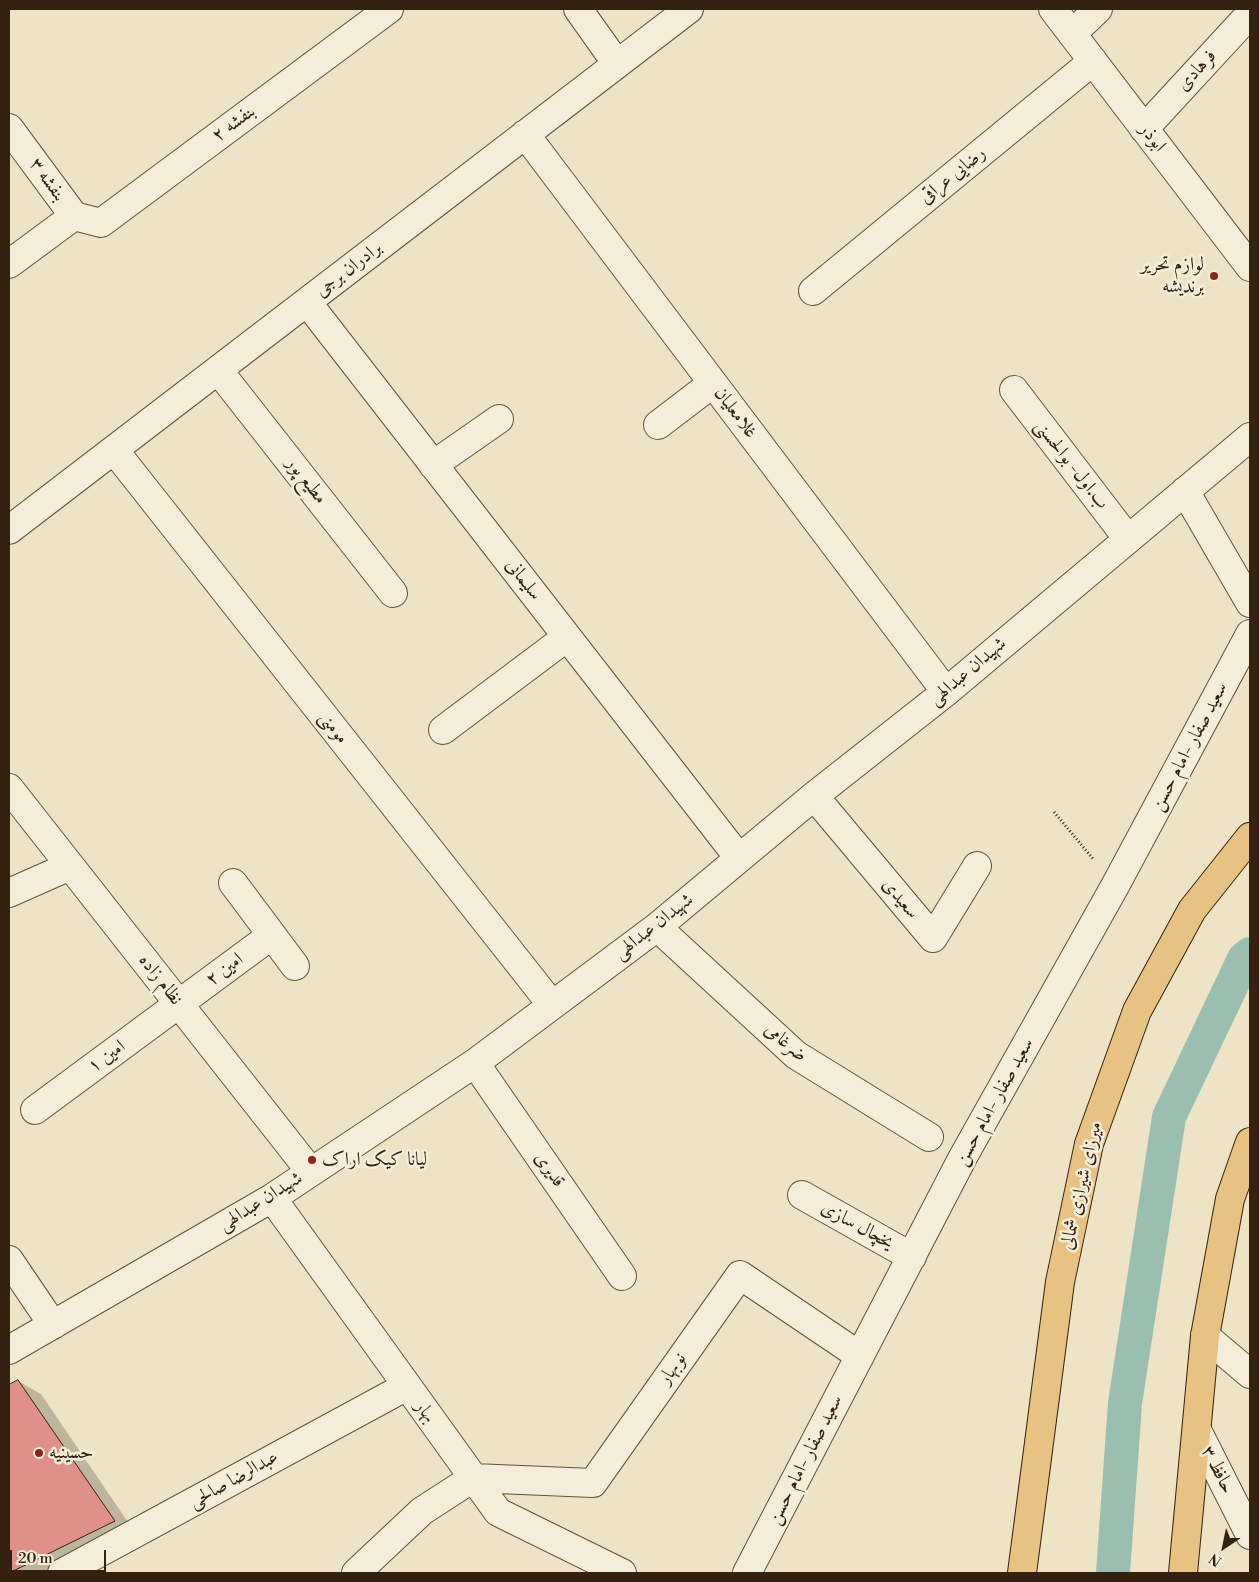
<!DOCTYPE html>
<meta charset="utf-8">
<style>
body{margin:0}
#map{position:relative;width:1259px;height:1582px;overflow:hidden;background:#eee3c5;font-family:"Libre Bodoni",serif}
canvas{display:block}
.frame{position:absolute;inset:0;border:10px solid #34210f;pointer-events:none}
.north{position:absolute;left:1199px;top:1522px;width:50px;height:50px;-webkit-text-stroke:4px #f4edd9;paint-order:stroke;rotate:214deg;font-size:14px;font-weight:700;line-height:20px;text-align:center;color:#34210f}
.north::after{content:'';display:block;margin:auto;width:18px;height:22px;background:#34210f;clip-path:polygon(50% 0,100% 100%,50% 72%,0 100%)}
.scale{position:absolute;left:10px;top:1550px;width:96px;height:22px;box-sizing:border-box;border:2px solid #34210f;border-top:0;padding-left:6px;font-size:15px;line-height:18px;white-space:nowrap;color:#34210f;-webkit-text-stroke:4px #f4edd9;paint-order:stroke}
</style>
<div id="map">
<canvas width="1259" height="1582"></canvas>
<div class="frame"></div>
<div class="north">N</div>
<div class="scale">20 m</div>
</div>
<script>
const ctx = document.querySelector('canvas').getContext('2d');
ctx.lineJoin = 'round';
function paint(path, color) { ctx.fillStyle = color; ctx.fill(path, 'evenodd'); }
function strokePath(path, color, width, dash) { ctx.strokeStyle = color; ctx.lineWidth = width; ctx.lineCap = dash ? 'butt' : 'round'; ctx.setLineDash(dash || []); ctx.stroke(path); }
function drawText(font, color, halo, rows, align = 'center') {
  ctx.font = font + ' "Libre Bodoni",Amiri,serif'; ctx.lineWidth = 5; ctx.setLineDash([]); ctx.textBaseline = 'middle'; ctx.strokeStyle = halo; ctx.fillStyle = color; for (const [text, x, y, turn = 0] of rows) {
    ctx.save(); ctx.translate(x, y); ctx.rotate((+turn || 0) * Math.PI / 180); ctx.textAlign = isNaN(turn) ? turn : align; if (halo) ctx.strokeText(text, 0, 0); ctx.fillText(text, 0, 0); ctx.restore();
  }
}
paint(new Path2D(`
 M 18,1381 L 41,1394 L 136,1534 L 58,1573 L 9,1573 L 9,1387 Z`), '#0003');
strokePath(new Path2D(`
 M 1113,1573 L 1125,1403 L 1169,1117 L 1244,959 L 1250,954`), '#9abeb0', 34);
const building = new Path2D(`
 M 18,1380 L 115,1521 L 9,1573 L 9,1385 Z`);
paint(building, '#df9189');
strokePath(building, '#34210f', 1);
const minor = new Path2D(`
 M 578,9 L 617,64
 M 1053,9 L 1250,267
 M 1072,34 L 1098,9
 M 9,128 L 74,216
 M 1144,129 L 1250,14
 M 525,134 L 946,692
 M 74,216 L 101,223 L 389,9
 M 9,264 L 74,216
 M 813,291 L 1093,61
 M 307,302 L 739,858
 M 218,370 L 393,593
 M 1014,390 L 1128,539
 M 658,425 L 713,383
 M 114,450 L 552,1005
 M 433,465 L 499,419
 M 1185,491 L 1250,603
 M 9,530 L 689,9
 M 443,730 L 567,637
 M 9,788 L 311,1172
 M 814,796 L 933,938 L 977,866
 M 233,883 L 295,966
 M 9,893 L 70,866
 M 657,927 L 796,1055 L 929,1137
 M 475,1063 L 622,1276
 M 35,1110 L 272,935
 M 802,1195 L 912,1257
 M 272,1198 L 498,1512 L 622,1573
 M 9,1260 L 53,1325
 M 1205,1336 L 1250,1374
 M 9,1350 L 272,1198 L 475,1063 L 657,927 L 814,796 L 946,692 L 1250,437
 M 1198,1432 L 1250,1535
 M 62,1573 L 407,1386
 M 356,1573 L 422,1511 L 473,1478 L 593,1483 L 740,1275 L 860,1356
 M 747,1573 L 963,1157 L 1115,886 L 1250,634`);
const major = new Path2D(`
 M 1022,1573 L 1060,1282 L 1089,1144 L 1137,1011 L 1192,910 L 1250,837
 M 1183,1573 L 1205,1336 L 1230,1199 L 1250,1142`);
strokePath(minor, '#62523c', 30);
strokePath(major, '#34210f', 30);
strokePath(new Path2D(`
 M 1054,812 L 1094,860`), '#34210f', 3, [1, 2.5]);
strokePath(minor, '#f4edd9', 28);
strokePath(major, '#e7c282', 28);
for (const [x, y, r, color] of [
 [1214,276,5,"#8f2418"],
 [312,1160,5,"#8f2418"],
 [39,1453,5,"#8f2418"]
]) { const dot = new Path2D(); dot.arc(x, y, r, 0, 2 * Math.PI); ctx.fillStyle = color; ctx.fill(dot); strokePath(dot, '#f4edd9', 2); }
drawText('19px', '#34210f', '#f4edd9', [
 ["فرهادی",1197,71,-47],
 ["بنفشه ۲",234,124,-37],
 ["ابوذر",1152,138,52],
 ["رضایی عراقی",953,176,-39],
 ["بنفشه ۳",47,180,54],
 ["برادران برجی",349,270,-38],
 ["غلامعلیان",735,413,53],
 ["ب.اول- بوالحسنی",1071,465,52],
 ["مطیع پور",306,481,52],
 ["سلیمانی",523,580,52],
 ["شهیدان عبدالهی",968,672,-40],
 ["مومنی",333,728,52],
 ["سعید صفار -امام حسن",1190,747,-62],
 ["سعیدی",900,899,50],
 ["شهیدان عبدالهی",654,927,-38],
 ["امین ۲",225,970,-37],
 ["نظام زاده",160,980,52],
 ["ضرغامی",785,1043,40],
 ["امین ۱",107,1057,-36],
 ["سعید صفار -امام حسن",995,1102,-61],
 ["قدیری",549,1170,55],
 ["میرزای شیرازی شمالی",1082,1186,-77],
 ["شهیدان عبدالهی",261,1202,-32],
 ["یخچال سازی",857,1226,29],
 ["نوبهار",673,1369,-55],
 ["بهار",425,1412,54],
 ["سعید صفار -امام حسن",806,1460,-63],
 ["حافظ ۳",1217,1470,63],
 ["عبدالرضا صالحی",234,1480,-29]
]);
drawText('19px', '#34210f', '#f4edd9', [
 ["لوازم تحریر",1204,265,"right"],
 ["برندیشه",1204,287,"right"],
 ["لیانا کیک اراک",322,1160],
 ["حسینیه",49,1453]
], 'left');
</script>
